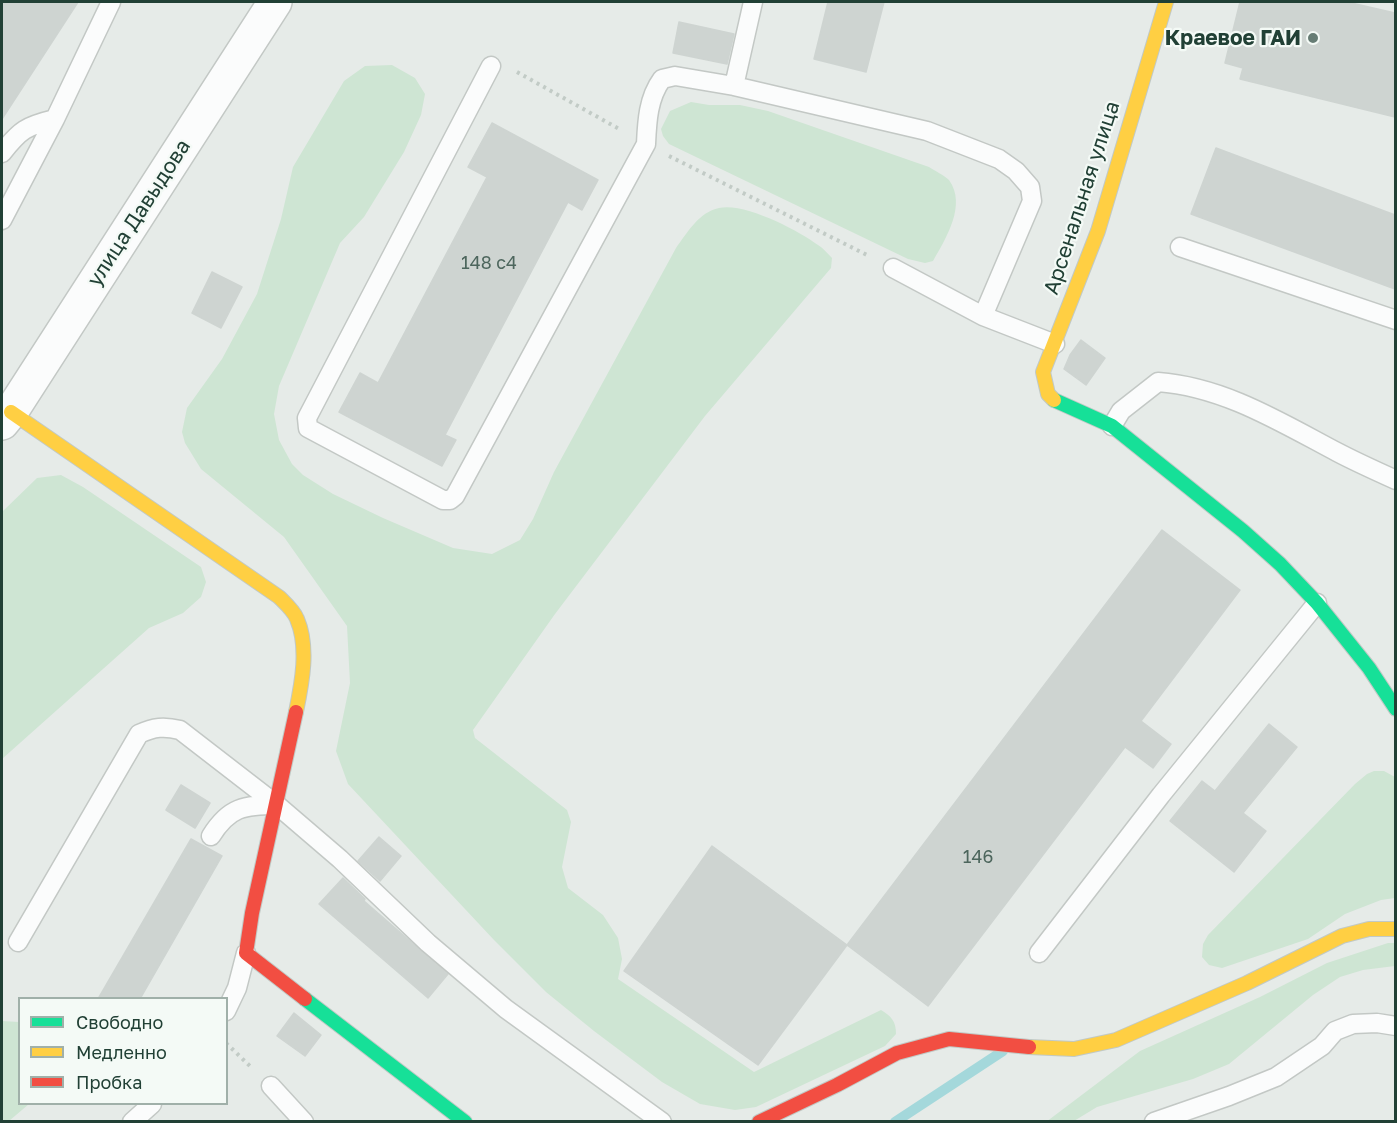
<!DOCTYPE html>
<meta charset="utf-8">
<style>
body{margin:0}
#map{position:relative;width:1397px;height:1123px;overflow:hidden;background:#e6ebe8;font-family:"Golos Text",sans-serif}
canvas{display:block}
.frame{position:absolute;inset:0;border:3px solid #214035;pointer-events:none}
.legend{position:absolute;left:18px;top:997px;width:210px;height:108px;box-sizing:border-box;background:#f4faf6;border:2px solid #a0b0a9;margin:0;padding:8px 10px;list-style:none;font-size:18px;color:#214035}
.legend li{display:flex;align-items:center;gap:12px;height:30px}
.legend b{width:30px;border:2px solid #a0b0a9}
</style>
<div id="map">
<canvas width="1397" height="1123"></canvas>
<div class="frame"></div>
<ul class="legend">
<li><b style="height:8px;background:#16e098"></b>Свободно</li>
<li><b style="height:8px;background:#ffcf43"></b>Медленно</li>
<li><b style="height:8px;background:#f24e42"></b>Пробка</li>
</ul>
</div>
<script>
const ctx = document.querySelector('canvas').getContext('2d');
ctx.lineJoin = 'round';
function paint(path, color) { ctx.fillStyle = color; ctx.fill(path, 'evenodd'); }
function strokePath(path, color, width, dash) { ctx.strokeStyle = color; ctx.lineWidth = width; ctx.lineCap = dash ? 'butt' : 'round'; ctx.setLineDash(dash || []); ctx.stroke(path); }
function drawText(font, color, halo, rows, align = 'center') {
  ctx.font = font + ' "Golos Text",sans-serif'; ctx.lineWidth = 4.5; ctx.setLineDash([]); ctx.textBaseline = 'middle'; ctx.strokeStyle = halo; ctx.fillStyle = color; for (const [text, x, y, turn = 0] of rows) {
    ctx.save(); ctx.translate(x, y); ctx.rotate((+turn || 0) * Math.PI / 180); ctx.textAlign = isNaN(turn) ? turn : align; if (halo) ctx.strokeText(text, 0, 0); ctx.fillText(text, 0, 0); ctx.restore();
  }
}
paint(new Path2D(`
 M 392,65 L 415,78 L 425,94 L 421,115 L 404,152 L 364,217 L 340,243 L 279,386 L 274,414 L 279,440 L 292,464 L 303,475 L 333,494 L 383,518 L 453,548 L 492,554 L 520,540 L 533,519 L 554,472 L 676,248 C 687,233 699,212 719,208 C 744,202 798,230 818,245 C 823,248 827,253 832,258 L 831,268 L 705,416 L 555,614 L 473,730 L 475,738 L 567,810 L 571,822 L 562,867 L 568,888 L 603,915 L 618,938 L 622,959 L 618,979 L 754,1072 L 881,1010 C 891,1016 896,1021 896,1034 L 885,1046 L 756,1107 L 735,1110 L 700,1104 L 662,1082 L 594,1031 L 546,992 L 494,940 L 348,784 L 336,751 L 350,683 L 347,626 L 284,537 L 201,469 L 185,443 L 182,432 L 187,408 L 222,359 L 257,294 L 281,219 L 293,167 L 344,81 L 365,66 Z
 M 691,102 L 709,105 L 740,105 L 768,111 L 929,167 C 935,171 944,175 949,180 C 967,205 946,238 933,261 L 925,263 L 908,259 L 669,144 L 663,136 L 661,129 L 670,111 Z
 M 61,475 L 83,487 L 201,567 L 206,582 L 201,597 L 183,613 L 149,628 L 2,759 L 2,512 L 37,478 Z
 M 1374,771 L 1384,771 L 1395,777 L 1395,898 L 1381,900 L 1345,914 L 1308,939 L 1222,968 L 1209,965 L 1202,957 L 1203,944 L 1208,935 L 1355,784 L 1367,774 Z
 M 1388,943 L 1395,943 L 1395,966 L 1363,970 L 1340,977 L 1313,995 L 1229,1064 L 1193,1079 L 1097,1107 L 1074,1121 L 1046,1122 L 1140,1051 L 1260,997 L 1327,963 Z
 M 2,1021 L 19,1022 L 20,1104 L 29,1104 L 9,1121 L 2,1121 Z`), '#cee5d3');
strokePath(new Path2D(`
 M 895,1122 L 1003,1051`), '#a4d8db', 10);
const building = new Path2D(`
 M 2,2 L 78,2 L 2,119 Z
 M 828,2 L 884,2 L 866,72 L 814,59 Z
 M 1240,2 L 1347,2 L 1395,13 L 1395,117 L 1240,79 L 1243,68 L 1225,63 Z
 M 679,22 L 734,34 L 727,64 L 673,53 Z
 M 492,123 L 598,180 L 582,210 L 568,202 L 445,435 L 456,440 L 442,466 L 339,412 L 360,373 L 378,383 L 487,177 L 468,167 Z
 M 1216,148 L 1395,215 L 1395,289 L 1191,214 Z
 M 212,272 L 242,287 L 221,328 L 192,313 Z
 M 1081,340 L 1105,358 L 1086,385 L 1064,369 L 1070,355 Z
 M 1162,530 L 1240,590 L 1141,721 L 1171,744 L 1153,768 L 1125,747 L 928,1006 L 847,945 Z
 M 1269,724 L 1297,747 L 1243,813 L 1266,831 L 1234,872 L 1170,821 L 1202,781 L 1215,791 Z
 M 181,785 L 210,803 L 195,828 L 166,810 Z
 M 379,837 L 401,856 L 380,881 L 358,861 Z
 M 191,839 L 222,856 L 140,999 L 98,999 Z
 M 712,846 L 847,945 L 758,1065 L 624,971 Z
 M 343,878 L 365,899 L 364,901 L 448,974 L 428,998 L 319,904 Z
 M 294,1013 L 321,1035 L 305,1056 L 277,1036 Z`);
paint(building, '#ced4d1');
strokePath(building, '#ced4d1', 1.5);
const lane = new Path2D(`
 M 753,2 L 734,86 L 927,131 L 999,159 L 1016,171 L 1030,187 L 1032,201 L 983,316
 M 491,66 L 307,418 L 308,428 L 443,500 L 450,500 L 455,496 L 646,144 C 647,122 648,98 662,79 L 675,76 L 734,86
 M 2,153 C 20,130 26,126 55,119
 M 2,220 L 55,119 L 111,2
 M 1180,247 L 1396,320
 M 893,268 L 983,316 L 1055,344
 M 1112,426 L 1121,411 L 1158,382 C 1224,387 1280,422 1337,452 C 1356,462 1376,471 1396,480
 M 211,836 C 229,807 244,805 277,805
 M 18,942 L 139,734 C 154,727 164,726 180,730 L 277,805 L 340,859 L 428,943 L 506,1009 L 662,1122
 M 1039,953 L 1161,795 L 1317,603
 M 226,1011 L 237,988 L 246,953
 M 271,1086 L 304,1122
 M 132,1122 L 152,1104
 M 1154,1122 L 1229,1096 L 1276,1077 L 1322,1046 L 1335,1031 L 1353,1024 L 1377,1023 L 1396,1026`);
const street = new Path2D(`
 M 2,423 L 11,412 L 275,2`);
const fast = new Path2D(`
 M 1054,400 L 1112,426 L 1243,531 L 1280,564 L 1317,603 L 1369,668 L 1396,709
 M 305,999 L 465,1122`);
const slow = new Path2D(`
 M 1054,400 L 1048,394 L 1043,372 L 1098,231 L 1166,2
 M 11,412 L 279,597 C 285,603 294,611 297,619 C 309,647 302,683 296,712
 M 1029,1047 L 1074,1049 L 1116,1040 L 1247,983 L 1342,936 L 1369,929 L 1396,929`);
const jam = new Path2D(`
 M 296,712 L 252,913 L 246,953 L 305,999
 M 759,1122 L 837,1085 L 897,1053 L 949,1039 L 1029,1047`);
strokePath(lane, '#c3c8c5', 21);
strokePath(street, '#c3c8c5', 36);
strokePath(fast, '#c1c9c5', 16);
strokePath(slow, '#c1c9c5', 16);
strokePath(jam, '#c1c9c5', 16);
strokePath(new Path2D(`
 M 517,72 L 621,130
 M 669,156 L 869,256
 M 226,1043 L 253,1069`), '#c2cbc6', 4, [3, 4.5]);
strokePath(lane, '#fbfcfc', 18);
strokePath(street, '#fbfcfc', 33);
strokePath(fast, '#16e098', 14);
strokePath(slow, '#ffcf43', 14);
strokePath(jam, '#f24e42', 14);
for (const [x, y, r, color] of [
 [1313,38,6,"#667c74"]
]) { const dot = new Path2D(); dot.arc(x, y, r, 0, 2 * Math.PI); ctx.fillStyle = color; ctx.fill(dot); strokePath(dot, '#f4faf6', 2); }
drawText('18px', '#4d665d', null, [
 ["148 с4",489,263],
 ["146",978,857]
]);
drawText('bold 21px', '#214035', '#f4faf6', [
 ["Краевое ГАИ",1301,38]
], 'right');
drawText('21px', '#214035', '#f4faf6', [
 ["Арсенальная улица",1082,198,-72],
 ["улица Давыдова",139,213,-57]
]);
</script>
